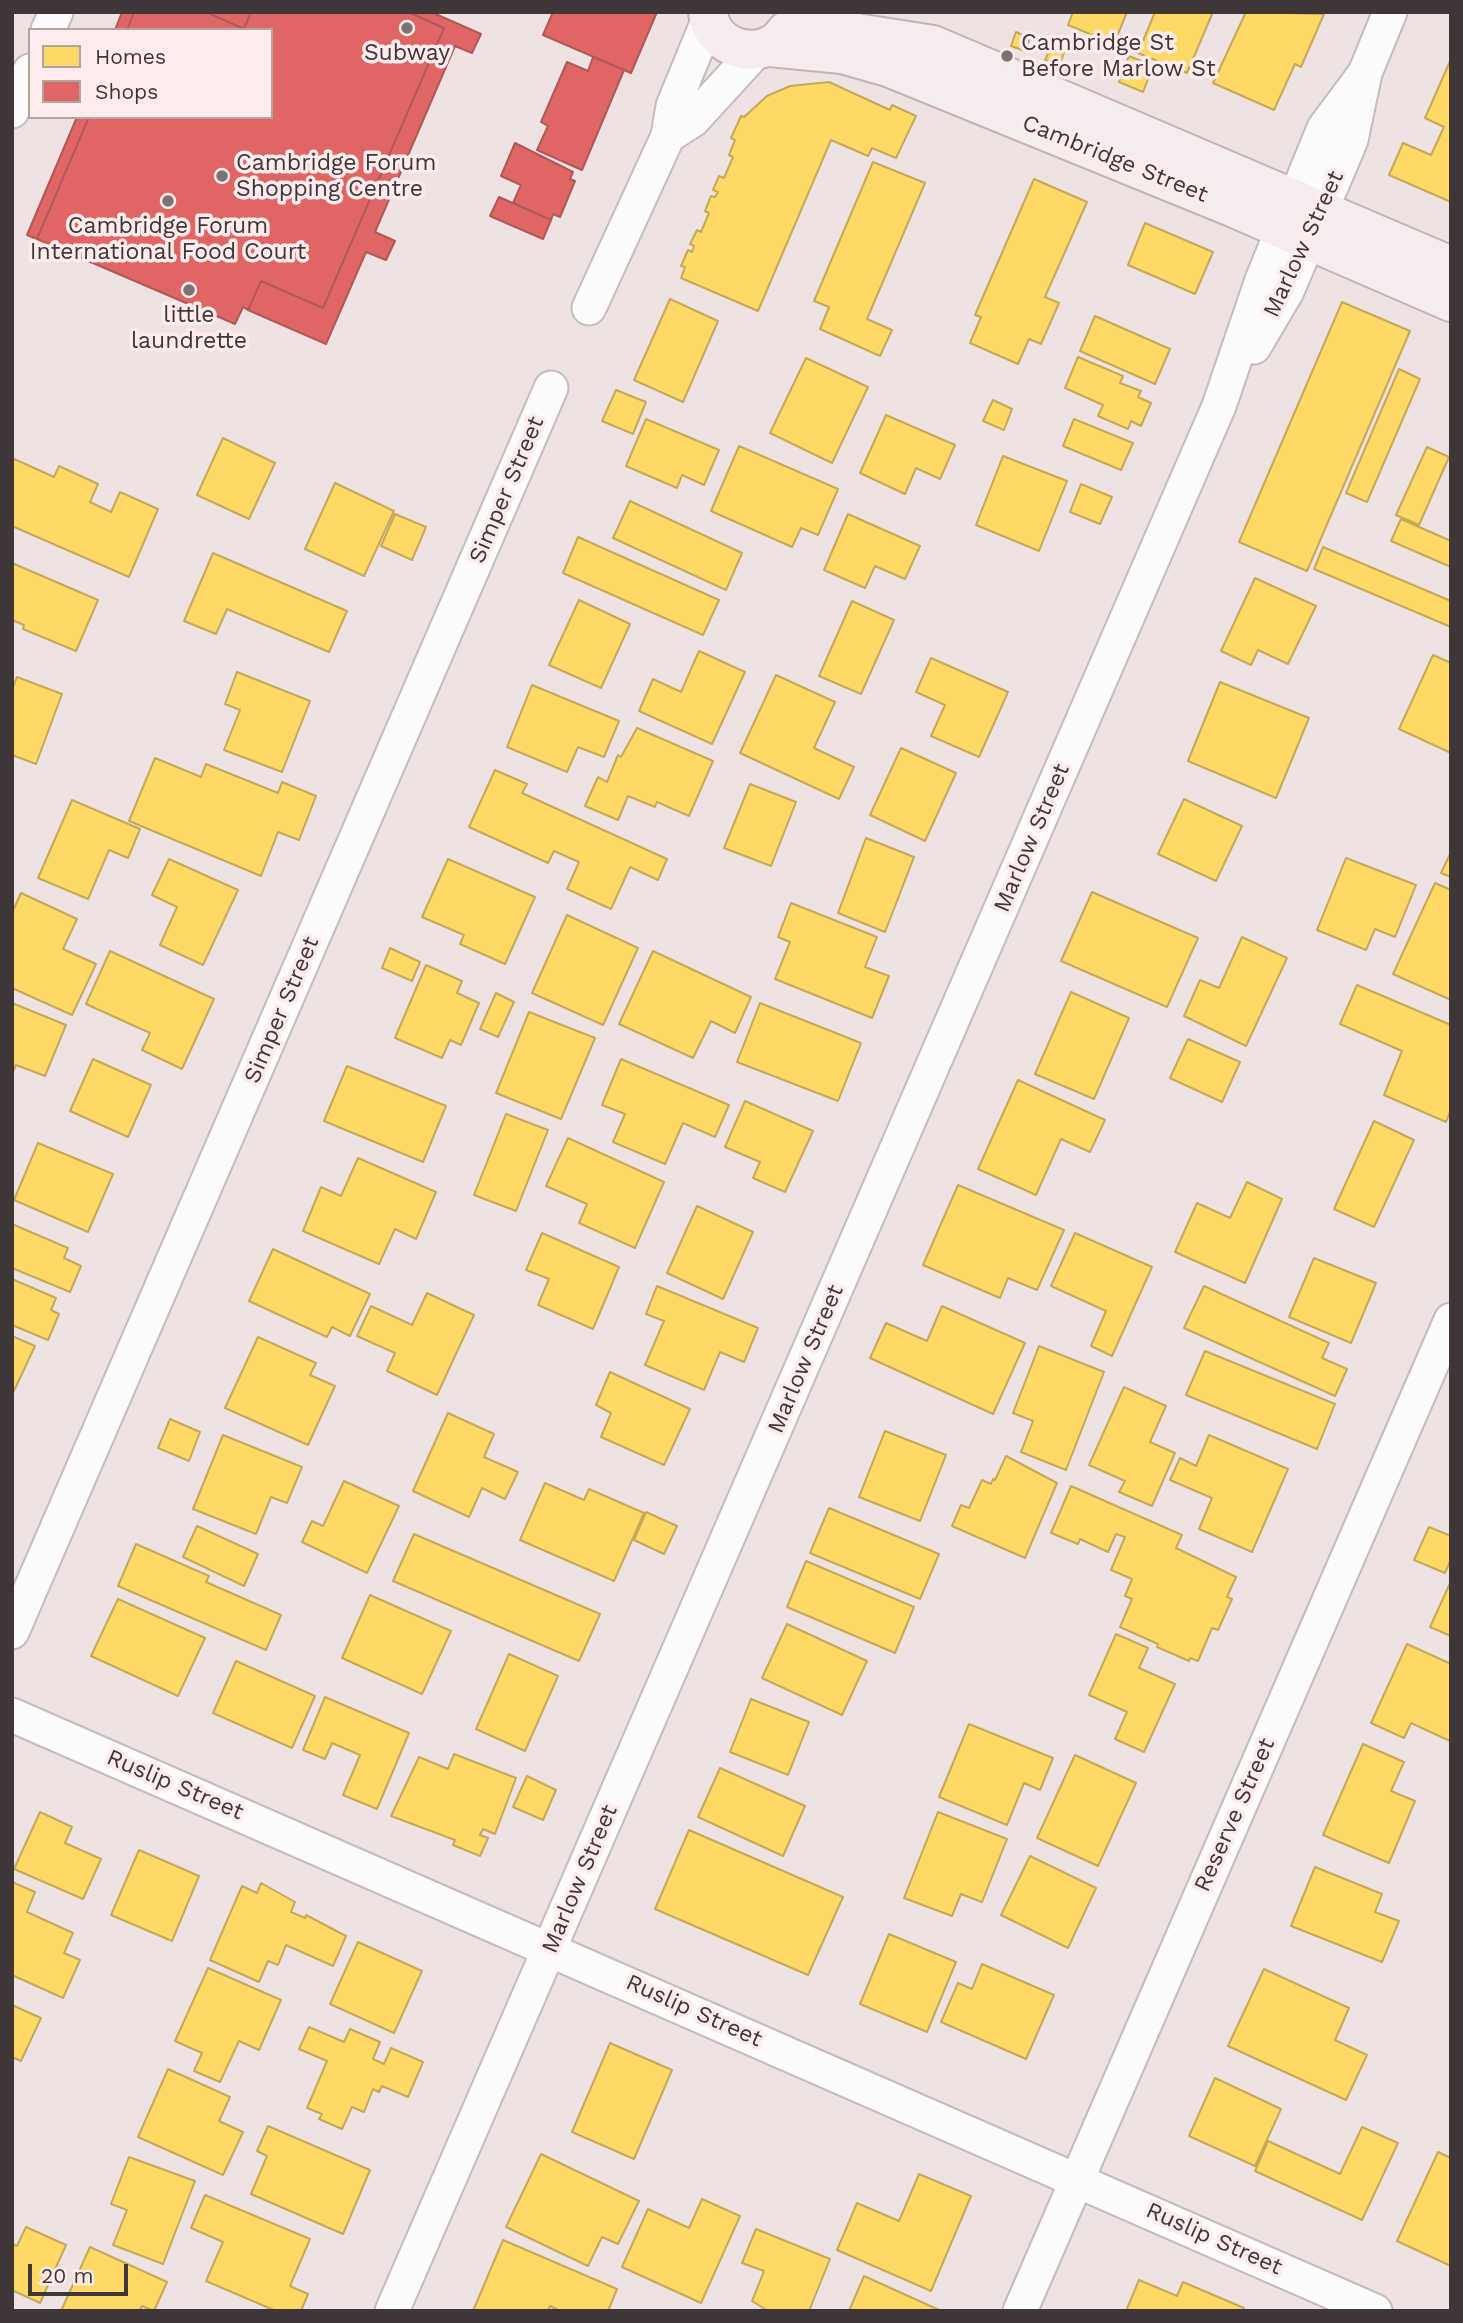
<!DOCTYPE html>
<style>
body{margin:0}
#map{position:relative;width:1463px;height:2323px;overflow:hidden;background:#efe2e3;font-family:"Work Sans",sans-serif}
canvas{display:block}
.frame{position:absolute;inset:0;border:14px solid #3f3637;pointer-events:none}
.legend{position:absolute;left:28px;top:28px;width:245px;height:91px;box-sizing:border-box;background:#feecec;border:2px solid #b2a3a4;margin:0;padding:9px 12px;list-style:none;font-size:21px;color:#3f3637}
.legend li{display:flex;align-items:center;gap:14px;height:35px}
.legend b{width:35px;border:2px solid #b2a3a4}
.scale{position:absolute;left:28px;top:2264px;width:100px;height:32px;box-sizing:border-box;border:4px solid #3f3637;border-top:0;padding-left:9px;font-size:21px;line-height:24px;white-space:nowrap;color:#3f3637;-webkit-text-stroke:5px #feecec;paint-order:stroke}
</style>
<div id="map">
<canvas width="1463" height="2323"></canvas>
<div class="frame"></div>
<ul class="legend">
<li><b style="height:19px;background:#ffd966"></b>Homes</li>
<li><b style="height:19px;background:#e06666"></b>Shops</li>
</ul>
<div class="scale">20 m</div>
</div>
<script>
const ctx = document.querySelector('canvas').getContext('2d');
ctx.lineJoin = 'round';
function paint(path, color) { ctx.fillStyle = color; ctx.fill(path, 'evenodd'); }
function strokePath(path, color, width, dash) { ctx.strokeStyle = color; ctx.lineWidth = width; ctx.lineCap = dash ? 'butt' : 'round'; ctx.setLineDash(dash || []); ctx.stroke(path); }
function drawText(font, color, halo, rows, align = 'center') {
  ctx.font = font + ' "Work Sans",sans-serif'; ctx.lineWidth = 7; ctx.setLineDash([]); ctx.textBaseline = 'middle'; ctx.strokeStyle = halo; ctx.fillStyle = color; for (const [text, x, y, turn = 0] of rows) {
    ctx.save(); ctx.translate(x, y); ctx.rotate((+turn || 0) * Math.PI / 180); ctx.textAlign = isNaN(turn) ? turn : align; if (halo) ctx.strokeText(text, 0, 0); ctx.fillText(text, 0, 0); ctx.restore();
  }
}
const homes = new Path2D(`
 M 1073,12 L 1127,12 L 1114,44 L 1068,25 Z
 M 1155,12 L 1213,12 L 1187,73 L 1138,53 Z
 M 1246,12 L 1324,14 L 1301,67 L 1295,64 L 1274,110 L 1213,83 Z
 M 1016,32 L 1030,38 L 1025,51 L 1011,46 Z
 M 1051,47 L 1064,53 L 1059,66 L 1045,60 Z
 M 1129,56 L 1153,66 L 1143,92 L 1119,82 Z
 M 1451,59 L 1451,202 L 1389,175 L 1403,143 L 1431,155 L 1444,127 L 1425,118 Z
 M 829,82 L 890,110 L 892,105 L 916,116 L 896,158 L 872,148 L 868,156 L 831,140 L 758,311 L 681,278 L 685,267 L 681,266 L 688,250 L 692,252 L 694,246 L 690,244 L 697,230 L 701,232 L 709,213 L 705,211 L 711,196 L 715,197 L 718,192 L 713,190 L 719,176 L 724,178 L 733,157 L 729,155 L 735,140 L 731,138 L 741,116 L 744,117 L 767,96 L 790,86 Z
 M 873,162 L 925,183 L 867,319 L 892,330 L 880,356 L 820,329 L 829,307 L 814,301 Z
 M 1034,179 L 1087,202 L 1045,297 L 1059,303 L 1041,344 L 1029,339 L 1018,364 L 970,343 L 981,317 L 975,315 Z
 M 1145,223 L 1213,252 L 1195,294 L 1128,265 Z
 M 670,299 L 718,321 L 683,402 L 634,380 Z
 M 1342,302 L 1410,331 L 1307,571 L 1239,542 Z
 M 1095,316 L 1170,349 L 1155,384 L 1080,351 Z
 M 1078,357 L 1123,376 L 1120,383 L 1141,391 L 1138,397 L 1151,403 L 1141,426 L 1131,421 L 1128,429 L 1098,416 L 1103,405 L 1065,388 Z
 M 806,358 L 868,387 L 832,463 L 770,433 Z
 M 1399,369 L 1420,379 L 1367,502 L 1346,493 Z
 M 616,390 L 646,402 L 633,434 L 602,421 Z
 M 993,400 L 1012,409 L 1004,430 L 983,421 Z
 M 886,415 L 955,445 L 940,479 L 916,468 L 905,494 L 860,473 Z
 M 646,419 L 719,450 L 704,485 L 682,475 L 677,488 L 626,466 Z
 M 1074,419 L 1133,443 L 1121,470 L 1063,446 Z
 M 223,438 L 275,463 L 249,519 L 197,495 Z
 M 739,446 L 838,489 L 818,535 L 801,528 L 792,547 L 711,511 Z
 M 1427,447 L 1449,457 L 1419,525 L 1396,515 Z
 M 1003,456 L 1067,481 L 1039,551 L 976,525 Z
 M 12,458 L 54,477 L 59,466 L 98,484 L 90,502 L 111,512 L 120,492 L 158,509 L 129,577 L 12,526 Z
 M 335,483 L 394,511 L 364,576 L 305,549 Z
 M 1081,484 L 1112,497 L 1100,524 L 1070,512 Z
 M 630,501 L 742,553 L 726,590 L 613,538 Z
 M 395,514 L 426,527 L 412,560 L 381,546 Z
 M 848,514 L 920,546 L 905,579 L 875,566 L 865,588 L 824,570 Z
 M 1401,519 L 1451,541 L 1451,567 L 1391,541 Z
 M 578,537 L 719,600 L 703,635 L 563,573 Z
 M 1323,547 L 1451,601 L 1451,627 L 1314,569 Z
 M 213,553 L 347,611 L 329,652 L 227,609 L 216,634 L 184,621 Z
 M 12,563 L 98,600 L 76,651 L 23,629 L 24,625 L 12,620 Z
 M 1255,578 L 1316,606 L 1288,664 L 1258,650 L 1251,665 L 1221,651 Z
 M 579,600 L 630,624 L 601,688 L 549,665 Z
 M 852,601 L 894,620 L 861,694 L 819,676 Z
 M 699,651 L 745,672 L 712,744 L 639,711 L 653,679 L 681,692 Z
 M 1433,655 L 1451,663 L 1451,753 L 1399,729 Z
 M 931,658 L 1008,692 L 979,757 L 931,736 L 945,705 L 916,692 Z
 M 237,672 L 310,701 L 282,772 L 224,750 L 240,710 L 225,704 Z
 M 776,675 L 835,702 L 814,748 L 854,767 L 839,799 L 740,753 Z
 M 17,677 L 62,694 L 36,764 L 12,755 L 12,690 Z
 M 1220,682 L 1309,718 L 1276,798 L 1188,761 Z
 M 532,685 L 619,721 L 604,757 L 578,747 L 567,772 L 507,747 Z
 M 637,728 L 713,761 L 689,816 L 657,802 L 655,807 L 628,796 L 618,820 L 585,806 L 598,777 L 607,782 L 618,755 L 621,757 Z
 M 901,748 L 956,773 L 925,841 L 870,815 Z
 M 155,758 L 201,777 L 206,764 L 278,793 L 282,782 L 316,796 L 299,840 L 278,832 L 261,876 L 129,821 Z
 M 495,770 L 527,784 L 522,793 L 667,859 L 658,880 L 630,867 L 611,909 L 567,889 L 579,862 L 554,851 L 548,863 L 469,827 Z
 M 750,784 L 796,802 L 771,866 L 724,848 Z
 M 1184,799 L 1242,826 L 1216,881 L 1158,854 Z
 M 72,800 L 140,829 L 128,858 L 109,850 L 88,899 L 38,878 Z
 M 866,838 L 914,857 L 885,932 L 838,913 Z
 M 1451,852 L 1451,877 L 1441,873 Z
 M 1346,858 L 1416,885 L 1395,937 L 1375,929 L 1366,950 L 1317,930 Z
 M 169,859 L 238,890 L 203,965 L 160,945 L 177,907 L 152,895 Z
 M 448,859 L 535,897 L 505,964 L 460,944 L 464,935 L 422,917 Z
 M 1435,883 L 1451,890 L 1451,1000 L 1393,974 Z
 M 1092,892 L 1198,938 L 1167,1007 L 1061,961 Z
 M 21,893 L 77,919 L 63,949 L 96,964 L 72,1015 L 12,988 L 12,913 Z
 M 791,903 L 877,937 L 865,967 L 889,976 L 872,1018 L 775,979 L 790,942 L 778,937 Z
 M 567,915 L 638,948 L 603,1025 L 532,993 Z
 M 1242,937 L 1287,958 L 1246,1046 L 1184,1016 L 1200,980 L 1219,988 Z
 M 390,948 L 420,962 L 412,981 L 382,968 Z
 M 110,951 L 214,999 L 182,1069 L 142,1050 L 150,1033 L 86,1004 Z
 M 653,951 L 751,997 L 735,1033 L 711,1021 L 693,1058 L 619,1024 Z
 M 426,965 L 462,981 L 457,993 L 479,1003 L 461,1045 L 450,1040 L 442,1058 L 395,1038 Z
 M 1357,985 L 1451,1025 L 1451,1109 L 1446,1122 L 1384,1095 L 1402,1051 L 1340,1024 Z
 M 1071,992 L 1129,1018 L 1094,1099 L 1035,1074 Z
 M 496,993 L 514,1002 L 498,1037 L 480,1029 Z
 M 12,1003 L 66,1025 L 45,1076 L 16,1065 L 12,1074 Z
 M 760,1003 L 861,1043 L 838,1101 L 737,1062 Z
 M 529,1012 L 595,1038 L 561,1119 L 496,1093 Z
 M 1188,1039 L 1240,1062 L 1222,1102 L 1170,1078 Z
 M 93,1059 L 151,1085 L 128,1137 L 70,1111 Z
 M 621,1059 L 729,1105 L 715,1137 L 683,1123 L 665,1164 L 613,1142 L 625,1114 L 602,1105 Z
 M 347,1066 L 446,1106 L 423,1162 L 324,1121 Z
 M 1018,1080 L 1105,1120 L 1090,1152 L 1061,1139 L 1036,1195 L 978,1169 Z
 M 745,1101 L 813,1131 L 785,1192 L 753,1178 L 760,1162 L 725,1147 Z
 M 506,1114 L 548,1130 L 516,1211 L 474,1195 Z
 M 1374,1121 L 1414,1140 L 1374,1227 L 1334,1209 Z
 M 568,1138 L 664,1182 L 635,1248 L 579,1223 L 587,1204 L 546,1186 Z
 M 38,1143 L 113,1174 L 88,1232 L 14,1200 Z
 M 358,1158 L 436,1192 L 416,1239 L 395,1229 L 379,1264 L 303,1231 L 321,1187 L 341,1196 Z
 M 1247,1182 L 1282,1199 L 1245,1283 L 1175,1252 L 1197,1203 L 1230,1218 Z
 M 958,1185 L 1064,1230 L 1037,1290 L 1008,1278 L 1000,1298 L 923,1265 Z
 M 697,1206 L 753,1232 L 723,1299 L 667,1273 Z
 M 12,1224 L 68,1248 L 64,1258 L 81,1266 L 70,1292 L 12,1268 Z
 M 542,1233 L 619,1267 L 593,1329 L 538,1305 L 549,1279 L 526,1270 Z
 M 1075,1233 L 1152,1267 L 1112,1356 L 1091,1346 L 1106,1311 L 1051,1286 Z
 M 273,1249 L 370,1294 L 350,1336 L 332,1327 L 327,1337 L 249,1301 Z
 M 1314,1258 L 1376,1283 L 1351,1343 L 1289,1317 Z
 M 12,1279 L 56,1298 L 51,1310 L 59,1314 L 48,1340 L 12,1325 Z
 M 657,1286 L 758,1328 L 744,1362 L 720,1352 L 704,1390 L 645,1365 L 664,1321 L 646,1314 Z
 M 1204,1286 L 1329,1343 L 1322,1358 L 1347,1369 L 1335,1396 L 1184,1328 Z
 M 427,1293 L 474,1315 L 437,1395 L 387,1371 L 395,1353 L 357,1336 L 371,1306 L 412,1325 Z
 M 942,1306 L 1025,1343 L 993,1414 L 870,1358 L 886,1323 L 927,1341 Z
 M 12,1336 L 35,1346 L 12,1395 Z
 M 258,1337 L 316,1363 L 310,1375 L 335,1386 L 308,1445 L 225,1408 Z
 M 1039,1346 L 1104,1372 L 1066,1470 L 1021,1452 L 1033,1421 L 1013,1413 Z
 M 1205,1351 L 1335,1404 L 1317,1449 L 1186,1395 Z
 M 610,1372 L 690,1409 L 664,1465 L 601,1437 L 611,1413 L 596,1405 Z
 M 1124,1387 L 1166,1406 L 1150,1442 L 1175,1453 L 1152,1506 L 1119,1492 L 1125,1481 L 1089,1465 Z
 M 448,1413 L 494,1434 L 484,1457 L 518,1472 L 505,1499 L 482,1488 L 469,1517 L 413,1491 Z
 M 170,1419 L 200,1432 L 189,1461 L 158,1448 Z
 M 885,1431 L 946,1455 L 920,1521 L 859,1497 Z
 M 223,1435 L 302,1467 L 287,1503 L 271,1497 L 256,1534 L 193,1509 Z
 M 1209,1435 L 1288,1469 L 1252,1552 L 1199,1529 L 1212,1498 L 1170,1480 L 1180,1458 L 1196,1466 Z
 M 1006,1456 L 1057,1483 L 1025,1558 L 952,1526 L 961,1505 L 969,1508 L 982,1480 L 991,1484 L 993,1479 L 995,1480 Z
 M 344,1481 L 399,1506 L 367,1573 L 302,1542 L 312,1521 L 323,1526 Z
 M 545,1483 L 584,1500 L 589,1489 L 644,1513 L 614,1581 L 520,1540 Z
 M 1071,1486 L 1182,1535 L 1176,1548 L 1236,1577 L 1227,1597 L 1232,1599 L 1218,1630 L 1212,1628 L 1198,1661 L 1190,1658 L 1189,1661 L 1157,1647 L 1158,1644 L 1120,1627 L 1132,1599 L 1125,1596 L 1132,1579 L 1111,1570 L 1125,1537 L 1116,1534 L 1108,1552 L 1080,1539 L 1078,1544 L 1051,1533 Z
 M 829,1508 L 939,1554 L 920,1599 L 810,1553 Z
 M 646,1512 L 677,1526 L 664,1554 L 634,1540 Z
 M 197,1526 L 258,1554 L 244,1586 L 183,1557 Z
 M 1429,1527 L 1451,1536 L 1451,1559 L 1445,1573 L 1414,1560 Z
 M 414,1534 L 600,1614 L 579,1661 L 393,1581 Z
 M 136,1544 L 209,1576 L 206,1582 L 281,1615 L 266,1650 L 118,1586 Z
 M 806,1561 L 914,1607 L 895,1653 L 787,1607 Z
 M 1451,1581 L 1451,1636 L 1430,1627 Z
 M 370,1595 L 451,1631 L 422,1694 L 342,1658 Z
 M 118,1599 L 205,1638 L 178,1696 L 91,1656 Z
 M 787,1624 L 867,1661 L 842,1715 L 762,1678 Z
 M 1116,1634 L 1148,1648 L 1139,1668 L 1175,1684 L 1144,1752 L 1115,1739 L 1127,1712 L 1089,1695 Z
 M 1407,1644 L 1451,1664 L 1450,1741 L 1411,1723 L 1404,1738 L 1371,1723 Z
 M 509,1654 L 558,1676 L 525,1751 L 476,1729 Z
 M 236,1661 L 315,1696 L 292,1748 L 213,1713 Z
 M 325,1697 L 409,1733 L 377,1809 L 343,1795 L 360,1755 L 332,1743 L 325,1759 L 303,1750 Z
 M 751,1699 L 809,1722 L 788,1775 L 730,1752 Z
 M 969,1724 L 1053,1758 L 1040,1790 L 1024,1783 L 1007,1825 L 939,1797 Z
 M 1363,1744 L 1404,1762 L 1391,1791 L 1415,1801 L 1389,1863 L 1323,1835 Z
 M 454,1754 L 516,1778 L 495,1834 L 483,1829 L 480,1835 L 488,1838 L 480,1856 L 453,1845 L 455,1840 L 391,1816 L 419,1757 L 448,1769 Z
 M 1075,1755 L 1136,1783 L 1098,1866 L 1037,1838 Z
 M 720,1768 L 805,1806 L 783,1856 L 698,1817 Z
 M 527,1776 L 556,1790 L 543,1820 L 513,1807 Z
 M 40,1812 L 72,1827 L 65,1843 L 101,1859 L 83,1899 L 14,1869 Z
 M 938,1812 L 1007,1839 L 982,1902 L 961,1894 L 952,1916 L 904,1898 Z
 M 689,1830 L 843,1897 L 808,1975 L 655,1909 Z
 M 139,1850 L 199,1876 L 172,1941 L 111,1915 Z
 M 1030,1856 L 1096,1888 L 1068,1948 L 1001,1915 Z
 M 1315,1867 L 1382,1894 L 1375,1912 L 1399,1921 L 1382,1962 L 1291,1926 Z
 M 12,1882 L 35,1892 L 27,1912 L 73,1933 L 64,1953 L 80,1960 L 63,1998 L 12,1975 Z
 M 261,1883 L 295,1902 L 291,1912 L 305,1918 L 306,1915 L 346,1936 L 333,1966 L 286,1945 L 278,1965 L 268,1961 L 259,1982 L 210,1960 L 242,1886 L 257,1893 Z
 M 889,1934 L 956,1962 L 927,2032 L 860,2004 Z
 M 358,1942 L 422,1971 L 394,2033 L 330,2004 Z
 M 982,1964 L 1054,1995 L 1026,2059 L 941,2022 L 958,1983 L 972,1989 Z
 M 208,1968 L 281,2000 L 259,2050 L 239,2041 L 220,2082 L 194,2071 L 202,2053 L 175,2041 Z
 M 1264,1969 L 1349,2008 L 1335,2040 L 1367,2055 L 1346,2100 L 1228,2046 Z
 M 12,2005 L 41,2018 L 21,2061 L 12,2057 Z
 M 309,2027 L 344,2042 L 350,2029 L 380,2042 L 373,2059 L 384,2064 L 391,2048 L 423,2062 L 408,2097 L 382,2086 L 379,2092 L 373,2089 L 364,2112 L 352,2107 L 342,2129 L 319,2119 L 322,2114 L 307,2108 L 327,2061 L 299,2049 Z
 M 610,2043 L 672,2070 L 634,2159 L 572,2132 Z
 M 168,2069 L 230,2097 L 219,2121 L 243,2132 L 223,2175 L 138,2137 Z
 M 1215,2078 L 1281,2109 L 1255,2166 L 1189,2136 Z
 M 268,2126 L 370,2170 L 343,2234 L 251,2194 L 267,2156 L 257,2151 Z
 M 1362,2127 L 1398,2143 L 1362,2220 L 1255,2171 L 1268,2141 L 1340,2174 Z
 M 1438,2152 L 1451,2158 L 1451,2266 L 1397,2241 Z
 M 541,2154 L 639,2201 L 618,2244 L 602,2237 L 588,2266 L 506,2227 Z
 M 129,2157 L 195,2181 L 163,2264 L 113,2245 L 127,2210 L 111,2204 Z
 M 919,2174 L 971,2196 L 931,2291 L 837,2250 L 857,2203 L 899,2221 Z
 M 205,2195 L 310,2239 L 290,2286 L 308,2294 L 301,2311 L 276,2311 L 206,2281 L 223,2242 L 191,2228 Z
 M 702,2199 L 740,2216 L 701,2303 L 622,2267 L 648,2209 L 689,2228 Z
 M 26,2227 L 66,2245 L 40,2303 L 12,2290 L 12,2244 L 17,2246 Z
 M 756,2229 L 830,2259 L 809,2311 L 768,2311 L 752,2301 L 764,2271 L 742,2263 Z
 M 503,2240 L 617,2289 L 608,2311 L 560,2311 L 550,2306 L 548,2311 L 473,2311 Z
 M 90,2247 L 167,2282 L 154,2311 L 142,2306 L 139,2311 L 61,2311 Z
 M 864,2276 L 939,2310 L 938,2311 L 849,2311 Z
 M 1139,2280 L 1177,2296 L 1183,2282 L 1244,2308 L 1242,2311 L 1126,2311 Z`);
paint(homes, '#ffd966');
strokePath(homes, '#c5a858', 2);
const shops = new Path2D(`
 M 122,12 L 134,12 L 127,30 L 115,30 Z
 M 134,12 L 206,12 L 244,29 L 251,12 L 408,12 L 444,28 L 323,308 L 261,281 L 248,310 L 243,307 L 235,324 L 37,239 L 89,117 L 271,117 L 271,30 L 127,30 Z
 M 206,12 L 251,12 L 244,29 Z
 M 408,12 L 431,12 L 481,34 L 472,53 L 455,46 L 375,232 L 395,241 L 386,260 L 366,252 L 326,344 L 248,310 L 261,281 L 323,308 L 444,28 Z
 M 553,12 L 657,12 L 631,73 L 543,35 Z
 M 593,57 L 624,70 L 582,170 L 537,150 L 548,126 L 541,122 L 567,62 L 588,71 Z
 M 77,117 L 89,117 L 37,239 L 27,235 Z
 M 515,143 L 573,172 L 570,179 L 575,181 L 560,217 L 553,214 L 551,220 L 513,203 L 521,185 L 501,176 Z
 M 499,197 L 551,220 L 543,239 L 490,216 Z`);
paint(shops, '#e06666');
strokePath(shops, '#b05858', 2);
const minor = new Path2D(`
 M 48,30 L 56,12
 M 12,111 L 30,71
 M 668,136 L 693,120 L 756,51
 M 589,308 L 668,136 L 673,106 L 708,21
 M 1254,347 L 1287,291 L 1351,140 L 1365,73 L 1390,12
 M 12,1632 L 551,388
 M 12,1715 L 1375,2311
 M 392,2311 L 1219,406 L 1262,280 L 1324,128 L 1365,73
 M 1020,2311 L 1451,1320`);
const primary = new Path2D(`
 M 708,12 C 711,51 765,64 786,31
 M 801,12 L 857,33 L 933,45 L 1451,266
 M 770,47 L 842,54 L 888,67 L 1232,207 L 1451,302`);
strokePath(minor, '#c5bcbc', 37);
strokePath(primary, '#c6b3b5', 42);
strokePath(minor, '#fdfbfb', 33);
strokePath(primary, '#f5eced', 38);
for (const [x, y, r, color] of [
 [407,28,7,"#7d7273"],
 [1007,56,7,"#7d7273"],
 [222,176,7,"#7d7273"],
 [168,201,7,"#7d7273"],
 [189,290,7,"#7d7273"]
]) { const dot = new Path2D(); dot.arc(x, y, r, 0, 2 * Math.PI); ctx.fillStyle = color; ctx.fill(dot); strokePath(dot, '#feecec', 2.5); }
drawText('23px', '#3f3637', '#feecec', [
 ["Cambridge St",1021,43,"left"],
 ["Before Marlow St",1021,69,"left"],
 ["Subway",407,53],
 ["Cambridge Forum",236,163,"left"],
 ["Shopping Centre",236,189,"left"],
 ["Cambridge Forum",168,226],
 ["International Food Court",168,252],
 ["little",189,315],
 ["laundrette",189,341]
]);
drawText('23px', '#3f3637', '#feecec', [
 ["Cambridge Street",1115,159,22],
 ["Marlow Street",1304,244,-65],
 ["Simper Street",507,490,-67],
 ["Marlow Street",1032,838,-67],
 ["Simper Street",282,1010,-67],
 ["Marlow Street",806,1359,-67],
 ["Ruslip Street",175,1785,23],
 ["Reserve Street",1235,1815,-66],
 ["Marlow Street",580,1879,-67],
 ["Ruslip Street",694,2011,24],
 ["Ruslip Street",1214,2239,24]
]);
</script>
